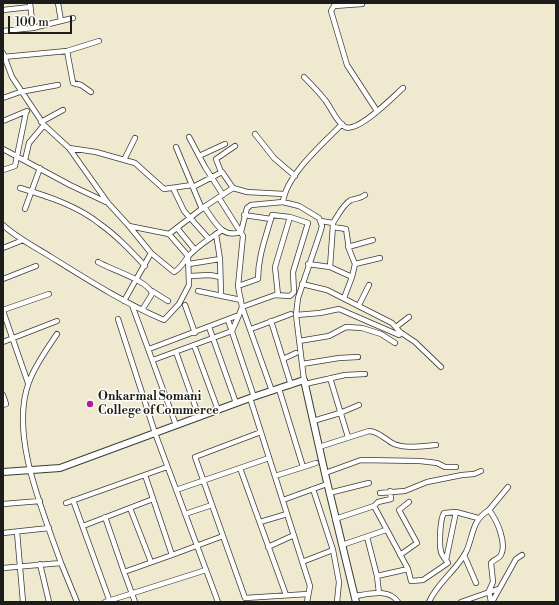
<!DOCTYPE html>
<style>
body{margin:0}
#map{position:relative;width:559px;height:605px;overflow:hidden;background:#efe9cf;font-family:"Libre Bodoni",serif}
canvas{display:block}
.frame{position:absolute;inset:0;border:4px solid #1c1c1c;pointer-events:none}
.scale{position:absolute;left:8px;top:16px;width:64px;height:18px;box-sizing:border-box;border:2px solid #1c1c1c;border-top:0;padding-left:5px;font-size:12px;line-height:14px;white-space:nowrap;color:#1c1c1c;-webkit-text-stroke:3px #fdfcf7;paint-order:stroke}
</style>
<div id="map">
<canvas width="559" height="605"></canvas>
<div class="frame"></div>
<div class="scale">100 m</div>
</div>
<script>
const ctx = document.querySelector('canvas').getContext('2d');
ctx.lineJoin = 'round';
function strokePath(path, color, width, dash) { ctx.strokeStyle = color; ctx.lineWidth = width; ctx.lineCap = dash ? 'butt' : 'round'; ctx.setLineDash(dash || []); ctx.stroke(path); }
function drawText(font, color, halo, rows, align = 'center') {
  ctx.font = font + ' "Libre Bodoni",serif'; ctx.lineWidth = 3; ctx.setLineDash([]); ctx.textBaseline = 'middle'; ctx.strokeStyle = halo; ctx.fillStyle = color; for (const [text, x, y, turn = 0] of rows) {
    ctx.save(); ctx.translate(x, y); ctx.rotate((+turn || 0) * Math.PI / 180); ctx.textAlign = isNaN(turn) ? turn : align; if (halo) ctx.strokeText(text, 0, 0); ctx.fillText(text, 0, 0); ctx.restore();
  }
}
const minor = new Path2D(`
 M 58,3 L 61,21
 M 362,4 L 334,6 L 331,11 L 347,65 L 377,111
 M 3,10 L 30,7
 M 33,28 L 73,18
 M 3,31 L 33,28 L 30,3
 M 67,51 L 99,41
 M 3,53 L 12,77 L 44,125 L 69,148 L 108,203 L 129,226 L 169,234 L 188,256 L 189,285 L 179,304 L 164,320 C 124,303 88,280 51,257 C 35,247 17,238 3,225
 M 3,57 L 67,51 L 73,83 L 81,85 L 91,92
 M 304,77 C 311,84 318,91 325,100 C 331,107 336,122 345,127 C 358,133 393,97 403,88
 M 3,98 L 20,92 L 58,85
 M 3,121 L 27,111
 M 41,122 L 63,110
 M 255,134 L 274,158 L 295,176
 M 189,137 L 205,167 L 223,195
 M 176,147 L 202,209
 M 69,148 L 96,152 L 135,163 L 164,189 L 192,185
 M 3,149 L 70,185 L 106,202
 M 199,156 L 225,144
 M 25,160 L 29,143 L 44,125
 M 124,160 L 135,138
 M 3,170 L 15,166 L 26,112
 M 221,172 L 216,159 L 235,146
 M 193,187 L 222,172 L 233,188
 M 20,188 C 47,196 78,206 100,224 C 117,236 131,251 145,266
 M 173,188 L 184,211 L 209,239
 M 219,198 L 243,236 L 238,286 L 242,307 L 272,391
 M 283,202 C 286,175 323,144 342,124
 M 204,207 C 215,221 221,239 241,232 L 247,208 L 251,205 L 283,202 L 299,206 L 319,218 L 322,226 L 320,233 L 298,298 L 296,315 L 304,380
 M 25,209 L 40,168
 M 244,215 L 271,219
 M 321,221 L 333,223 C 337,217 343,204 351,200 C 357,198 360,199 365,195
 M 129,226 L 151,253 L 174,272 C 180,269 183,263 187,258 C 196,246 210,239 222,230
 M 333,227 L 346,229 L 349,249 L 355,264 L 352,277 L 344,298
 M 177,228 L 195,250
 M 169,234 L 204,207 L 233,188 L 247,192 L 284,194
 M 216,234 L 220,259 L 221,295
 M 348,247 L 373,240
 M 3,248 L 23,240
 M 98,262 C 109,269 150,281 152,294 L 142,310
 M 189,264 L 220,259
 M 308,264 L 330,267 L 352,277
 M 355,264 L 380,258
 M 330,267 L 333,225
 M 190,276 L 210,275 L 220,277
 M 3,279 L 36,266
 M 302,284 L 327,290 L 392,323 L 400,332 L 415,342 L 441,367
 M 152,291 L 168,301
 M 198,291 L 241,300
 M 278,295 L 275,267 L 290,217
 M 124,301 L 151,253
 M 132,305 L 176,425
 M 185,305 L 195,333
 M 359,305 L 369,285
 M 3,310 L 49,294
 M 3,311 L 28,383
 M 296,315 L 320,313 L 339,309 L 399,335 L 400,332
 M 118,319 L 155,433 L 218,602
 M 228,320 L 254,397
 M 271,321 L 291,385
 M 209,327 L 236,403
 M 396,327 L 409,317
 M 251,329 L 291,314
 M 299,341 L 329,336 L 346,327 L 362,328 L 381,334 L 395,343
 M 3,342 L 57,321
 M 194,345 L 218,410
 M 149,349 L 239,315 L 242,307 L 275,295 L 290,296 L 294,292 L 293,272 L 308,223 L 290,217 L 272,215 C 266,237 258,256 258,279 L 238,286
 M 176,352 L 199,417
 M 283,359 L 296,353
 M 153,360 L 232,331 L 239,315
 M 302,364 L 339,358 L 358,357
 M 330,378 L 348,437
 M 305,384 L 345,375 L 365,374
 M 279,389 L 303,467
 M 3,395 L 6,404 L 3,405
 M 250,398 L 310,586 L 307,602
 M 313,421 L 340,413 L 359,405
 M 261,432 L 195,457 L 245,598 L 308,594
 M 319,447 L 369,431 C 378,431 386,440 394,444 C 407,449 423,446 436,445
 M 240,468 L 286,595
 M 325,473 L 361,460 L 420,461 L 437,463 L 445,467 L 456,467
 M 275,476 L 316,463
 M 176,490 L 269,458
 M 329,493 L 369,483
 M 380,493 L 405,491 L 427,482 L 462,475 L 474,474 L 481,471
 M 73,500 L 110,602
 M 283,500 L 327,484
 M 66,503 L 167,467
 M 3,504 L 40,501
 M 374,506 L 408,569 L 411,581 L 423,580 L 448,563 C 446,560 442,556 441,552 C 439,544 440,519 444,513 L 456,512 L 478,518
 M 130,508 L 151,562
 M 489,510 L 508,487
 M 185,514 L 212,505
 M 105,517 L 124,572
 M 335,519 L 374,506 L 378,502 L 391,499 L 390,491
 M 260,522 L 287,514
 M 83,526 L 153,499
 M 17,532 L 23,602
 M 3,533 L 49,528
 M 367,537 L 377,576 L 379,593
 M 342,545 L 386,530
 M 268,547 L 294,535
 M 333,550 L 339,582 L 337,602
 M 172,555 L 223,536
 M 400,555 L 417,543 L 399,510 L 409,502
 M 464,555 L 476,583
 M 446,560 L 456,512
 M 302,562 L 333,550 L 313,489
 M 61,563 L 77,602
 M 40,564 L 49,602
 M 3,568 L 61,563 C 43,511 9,435 29,382 C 35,365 47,349 57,334
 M 377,576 L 408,569
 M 355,596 C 369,594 389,588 398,602
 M 105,602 L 206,570
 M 135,602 L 124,572 L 172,555 L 145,475
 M 429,602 C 437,583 456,571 466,552 C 474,535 471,521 489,510 C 497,520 507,543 501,555 C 499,559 494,559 491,563 L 493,582 L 489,591 L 491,602
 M 461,602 L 498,589
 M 492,602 L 516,559 L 522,555`);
const tertiary = new Path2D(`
 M 3,472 L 60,468 L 250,398 L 304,380 L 326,478 L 356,602`);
strokePath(minor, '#3c3b37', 6);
strokePath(tertiary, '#3c3b37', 8);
strokePath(minor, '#fff', 4.5);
strokePath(tertiary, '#fff', 6);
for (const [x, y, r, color] of [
 [90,404,4,"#b5179e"]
]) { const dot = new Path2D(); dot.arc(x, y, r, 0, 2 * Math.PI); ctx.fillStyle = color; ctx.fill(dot); strokePath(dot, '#fdfcf7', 1.5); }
drawText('bold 12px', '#1c1c1c', '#fdfcf7', [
 ["Onkarmal Somani",98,397],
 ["College of Commerce",98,411]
], 'left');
</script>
